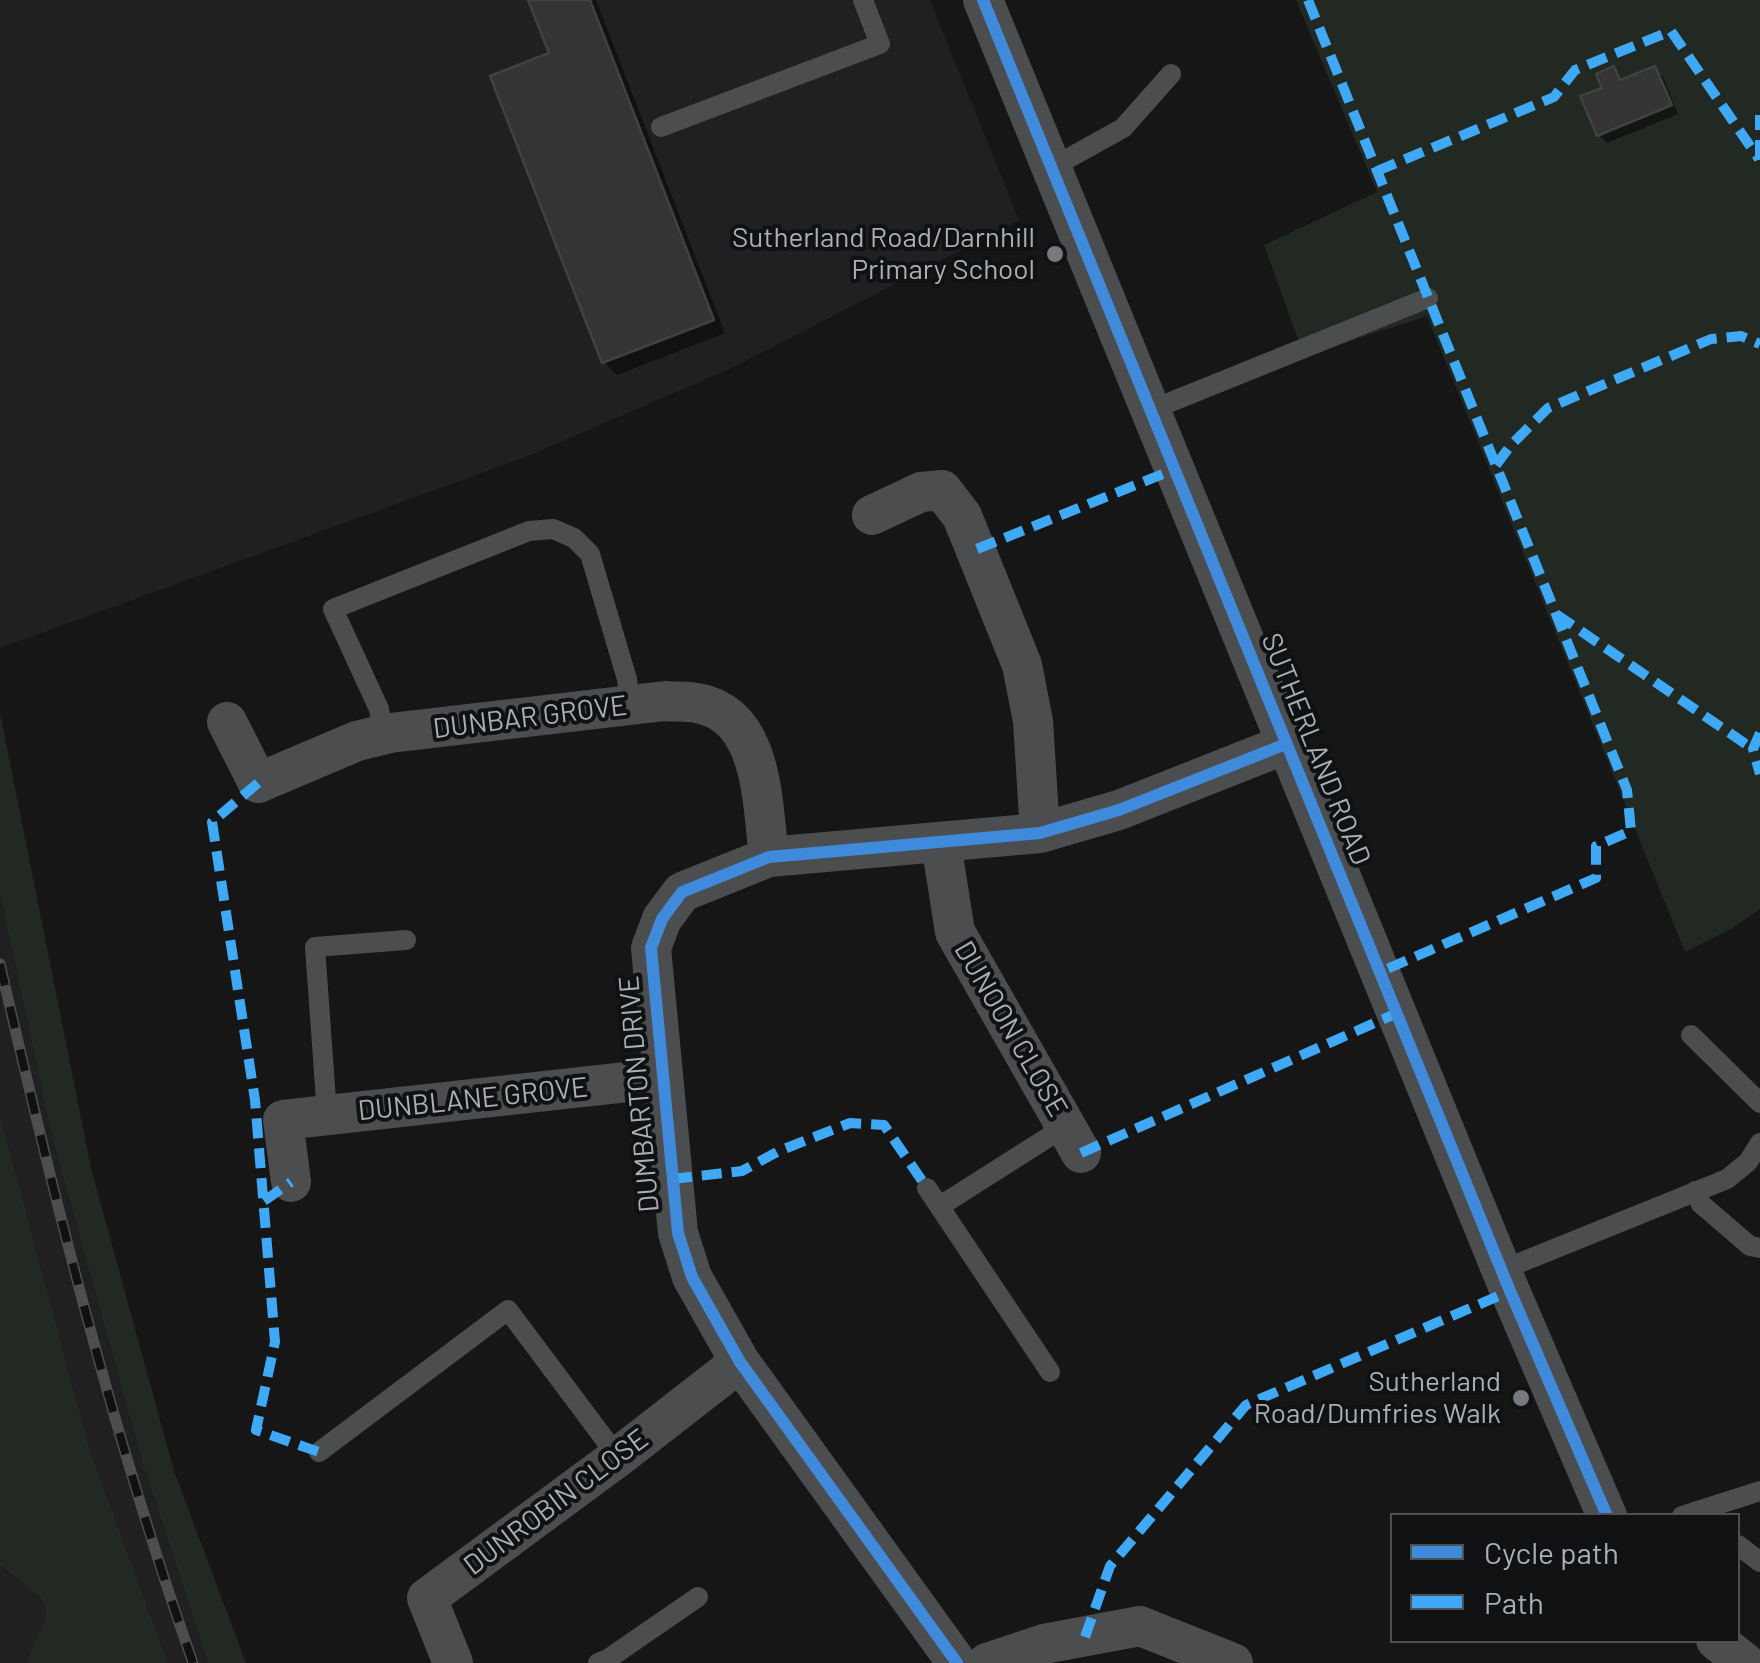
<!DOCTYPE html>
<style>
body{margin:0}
#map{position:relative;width:1760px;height:1663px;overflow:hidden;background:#161616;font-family:Barlow,sans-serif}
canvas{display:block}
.legend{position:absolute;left:1390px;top:1513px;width:350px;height:130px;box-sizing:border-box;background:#101112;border:2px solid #4d5053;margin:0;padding:12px 18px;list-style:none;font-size:30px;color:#a9afb5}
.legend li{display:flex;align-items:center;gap:20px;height:50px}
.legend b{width:50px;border:2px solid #4d5053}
</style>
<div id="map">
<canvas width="1760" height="1663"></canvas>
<ul class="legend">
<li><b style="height:12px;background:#408adc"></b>Cycle path</li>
<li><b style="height:12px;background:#3fa9f5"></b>Path</li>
</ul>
</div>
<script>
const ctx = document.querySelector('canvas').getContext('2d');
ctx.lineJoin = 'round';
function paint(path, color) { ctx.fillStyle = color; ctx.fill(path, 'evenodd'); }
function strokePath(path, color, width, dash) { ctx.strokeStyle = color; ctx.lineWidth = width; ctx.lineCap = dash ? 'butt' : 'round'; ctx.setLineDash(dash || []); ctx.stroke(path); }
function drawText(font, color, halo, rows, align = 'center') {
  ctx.font = font + ' Barlow,sans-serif'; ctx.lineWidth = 8; ctx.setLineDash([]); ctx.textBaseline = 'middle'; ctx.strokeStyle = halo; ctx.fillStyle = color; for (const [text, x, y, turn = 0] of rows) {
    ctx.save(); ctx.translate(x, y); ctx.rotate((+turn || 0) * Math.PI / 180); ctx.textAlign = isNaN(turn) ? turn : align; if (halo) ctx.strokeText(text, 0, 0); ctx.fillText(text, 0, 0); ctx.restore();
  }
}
paint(new Path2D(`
 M 0,0 L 930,0 L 1019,220 L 734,367 L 526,457 L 0,648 Z
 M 0,894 L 52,1137 L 142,1461 L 208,1663 L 168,1663 L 89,1447 L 0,1114 Z
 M 0,1428 L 63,1663 L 0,1663 Z`), '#202022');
paint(new Path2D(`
 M 1296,0 L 1760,0 L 1760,909 L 1731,929 L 1685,952 L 1427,316 L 1304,356 L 1264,245 L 1377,192 Z
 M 0,713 L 91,1168 L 174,1471 L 246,1663 L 208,1663 L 142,1461 L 52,1137 L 0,894 Z
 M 0,1114 L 89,1447 L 168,1663 L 26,1663 L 47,1615 L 41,1597 L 0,1565 Z`), '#222822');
paint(new Path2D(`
 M 531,0 L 596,0 L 725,333 L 617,375 L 604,362 L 552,54 Z
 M 1614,69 L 1624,82 L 1655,69 L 1663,77 L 1678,114 L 1607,143 L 1599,135 L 1605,89 Z`), '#0007');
const building = new Path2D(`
 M 528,0 L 590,0 L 714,320 L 602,363 L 490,76 L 549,53 Z
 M 1614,66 L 1620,80 L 1655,66 L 1672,105 L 1597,136 L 1580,96 L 1602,88 L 1596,74 Z`);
paint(building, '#343434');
strokePath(building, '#3f4142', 2.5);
strokePath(new Path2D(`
 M 661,127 L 880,44 L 863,0
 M 1051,168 L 1123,128 L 1171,74
 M 1151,410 L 1428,298
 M 383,735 L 379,709 L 333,609 L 529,531 L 553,529 L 574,538 L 590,554 L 627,679 L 630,705
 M 1691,1035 L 1760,1103
 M 327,1114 L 315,947 L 406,940
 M 927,1188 L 1050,1372
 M 1695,1191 L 1701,1204 L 1750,1246 L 1760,1248
 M 940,1206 L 1066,1126
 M 1502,1270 L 1727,1179 L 1748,1162 L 1760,1143
 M 319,1452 L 508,1310 L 618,1457
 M 1682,1516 L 1760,1491
 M 1738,1545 L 1760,1562
 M 598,1663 L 608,1659 L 698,1597`), '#4b4d4f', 20);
strokePath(new Path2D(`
 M 983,0 L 1510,1291 L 1607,1516
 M 872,515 L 921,492 L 942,490 L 962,516 L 1022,665 L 1033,721 L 1040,833
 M 227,722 L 258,783 L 357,741 L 390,733 L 665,701 C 675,702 687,701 697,703 C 765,715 762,805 769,857
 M 941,843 L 955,932 L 1081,1153
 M 291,1182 L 283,1120 L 663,1078
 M 1716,1640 L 1745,1663
 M 453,1663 L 427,1598 L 618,1457 L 740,1362
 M 957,1663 L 740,1362 L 692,1277 L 678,1233 L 651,948 L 662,919 L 682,892 L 769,857 L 1040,833 L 1119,810 L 1286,744
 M 987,1663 L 1044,1644 L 1140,1626 L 1233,1663`), '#4b4d4f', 40);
const rail = new Path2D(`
 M 0,964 C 54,1199 113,1436 193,1663`);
strokePath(rail, '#4d4e50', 11);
strokePath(rail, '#101112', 8, [22]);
strokePath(new Path2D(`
 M 1308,0 L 1627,790 L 1631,831 L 1596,846 L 1596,878 L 1380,972
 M 1760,160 L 1760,115
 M 1377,171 L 1554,97 L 1575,70 L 1671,31 L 1759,159
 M 1496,465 L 1511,445 L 1548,408 L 1711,339 L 1741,336 L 1760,344
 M 977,549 L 1175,469
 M 1556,614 L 1753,749
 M 1760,733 L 1753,749 L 1760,774
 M 258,783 L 212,822 L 255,1100 L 275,1342 L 256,1430 L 319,1452
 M 1081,1153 L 1397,1013
 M 672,1179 L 742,1171 L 779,1151 L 850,1123 L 884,1125 L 927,1188
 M 264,1201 L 291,1182
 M 1085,1637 L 1110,1566 L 1246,1405 L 1510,1291`), '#3fa9f5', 10, [20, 10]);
strokePath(new Path2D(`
 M 983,0 L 1510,1291 L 1607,1516
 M 957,1663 L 740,1362 L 692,1277 L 678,1233 L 651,948 L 662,919 L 682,892 L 769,857 L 1040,833 L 1119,810 L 1286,744`), '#408adc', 12);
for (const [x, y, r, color] of [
 [1055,254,10,"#76797d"],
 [1521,1398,10,"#76797d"]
]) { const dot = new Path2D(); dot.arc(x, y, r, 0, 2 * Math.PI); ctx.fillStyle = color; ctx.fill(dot); strokePath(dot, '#101112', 4); }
drawText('28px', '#a9afb5', '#101112', [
 ["Sutherland Road/Darnhill",1035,238],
 ["Primary School",1035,270],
 ["Sutherland",1501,1382],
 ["Road/Dumfries Walk",1501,1414]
], 'right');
drawText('28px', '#a9afb5', '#101112', [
 ["DUNBAR GROVE",530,717,-7],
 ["SUTHERLAND ROAD",1316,749,68],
 ["DUNOON CLOSE",1011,1029,60],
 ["DUMBARTON DRIVE",639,1094,-95],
 ["DUNBLANE GROVE",473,1099,-6],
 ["DUNROBIN CLOSE",556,1502,-37]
]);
</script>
